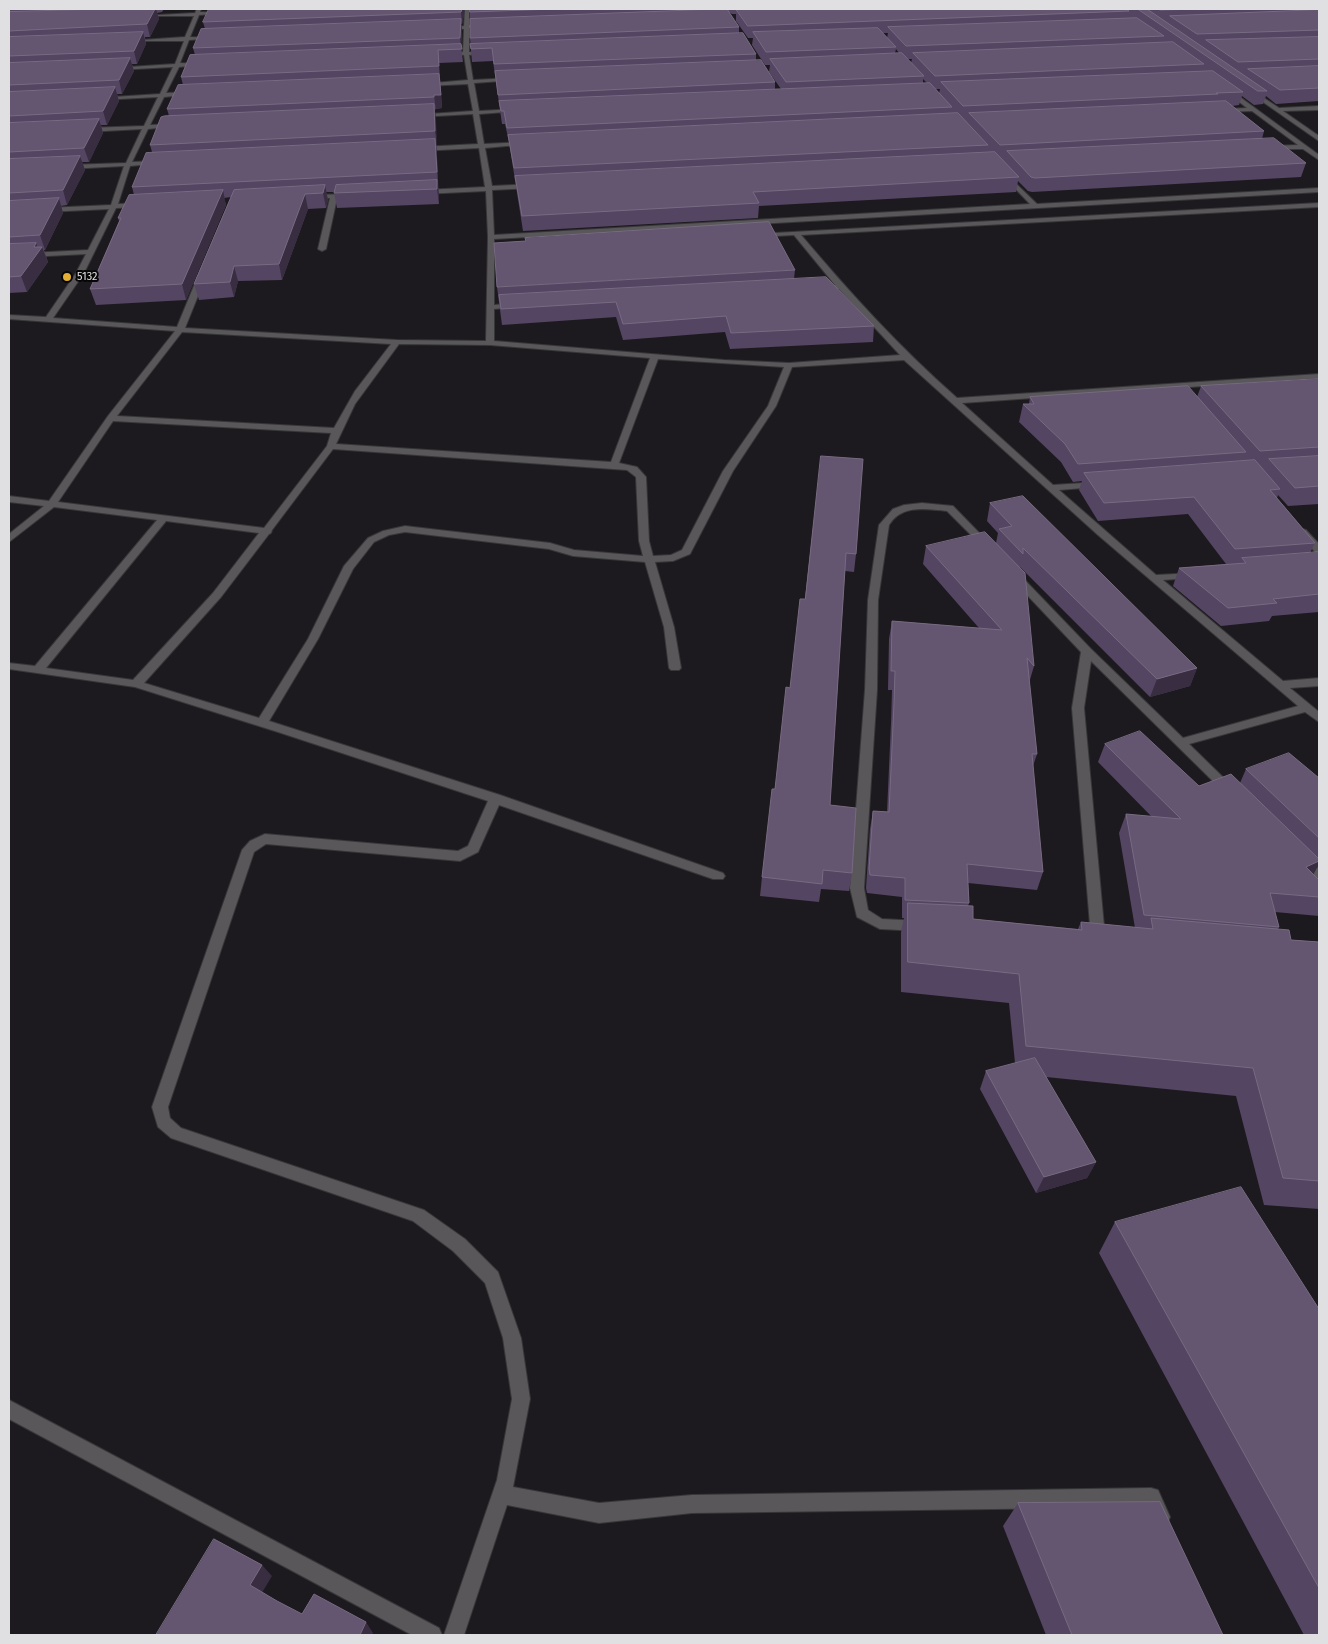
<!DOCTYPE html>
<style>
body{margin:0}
#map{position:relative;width:1328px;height:1644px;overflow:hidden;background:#1c1a1e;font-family:"Fira Sans",sans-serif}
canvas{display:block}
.frame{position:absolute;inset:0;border:10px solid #e0dfe1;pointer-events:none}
</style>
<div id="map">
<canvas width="1328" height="1644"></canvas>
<div class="frame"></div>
</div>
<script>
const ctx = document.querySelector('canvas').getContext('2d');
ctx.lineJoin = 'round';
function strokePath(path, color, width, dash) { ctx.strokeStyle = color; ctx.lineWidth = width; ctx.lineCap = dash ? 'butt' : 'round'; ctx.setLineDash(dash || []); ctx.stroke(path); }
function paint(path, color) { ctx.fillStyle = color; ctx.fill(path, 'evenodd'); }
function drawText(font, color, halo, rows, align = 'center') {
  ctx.font = font + ' "Fira Sans",sans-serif'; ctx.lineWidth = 4; ctx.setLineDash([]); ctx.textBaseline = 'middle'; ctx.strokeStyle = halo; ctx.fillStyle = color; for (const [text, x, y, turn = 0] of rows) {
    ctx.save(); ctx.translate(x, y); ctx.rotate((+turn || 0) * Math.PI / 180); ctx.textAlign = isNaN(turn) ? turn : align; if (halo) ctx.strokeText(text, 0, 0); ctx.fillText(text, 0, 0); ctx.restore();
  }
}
const minor = new Path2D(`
 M 197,9 L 201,9 L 200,12 L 226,13 L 199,15 L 190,37 L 216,38 L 189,40 L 180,63 L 207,64 L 179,67 L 166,93 L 190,92 L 193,94 L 164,97 L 150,125 L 174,124 L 177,126 L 148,129 L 132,162 L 158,161 L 161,163 L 130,166 L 118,204 L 141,203 L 144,205 L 141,207 L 116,208 L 84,273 L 53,318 L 177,327 L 198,276 L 202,274 L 206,276 L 185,328 L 397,340 L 486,341 L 488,237 L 486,191 L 423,194 L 420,192 L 423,190 L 485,187 L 479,148 L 420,151 L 417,149 L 420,147 L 478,144 L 473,114 L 418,117 L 415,115 L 473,111 L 468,84 L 425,86 L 422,84 L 468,80 L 464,55 L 443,54 L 463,52 L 464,29 L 443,28 L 464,26 L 465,9 L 469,9 L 469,25 L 487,26 L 469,28 L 469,52 L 489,53 L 469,55 L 473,80 L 512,78 L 515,80 L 474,83 L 479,111 L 516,109 L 519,111 L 479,114 L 484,144 L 525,142 L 528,144 L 485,148 L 492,186 L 533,184 L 536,186 L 533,188 L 492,190 L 494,235 L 1030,204 L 1004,177 L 1006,174 L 1037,204 L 1319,188 L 1319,192 L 494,239 L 494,305 L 517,303 L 521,305 L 517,307 L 494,309 L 494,341 L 724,360 L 789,363 L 900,355 L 839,289 L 816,290 L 815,288 L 819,286 L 835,285 L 794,235 L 758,237 L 755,235 L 756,234 L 1319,203 L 1319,207 L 801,235 C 851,294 899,347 957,398 L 1319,374 L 1319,378 L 962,403 L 1053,485 L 1099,482 L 1099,486 L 1096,487 L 1059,490 L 1156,575 L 1195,573 L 1196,575 L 1191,578 L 1163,580 L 1283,681 L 1319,678 L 1319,686 L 1290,688 L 1319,712 L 1319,722 L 1305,712 L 1189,744 L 1233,787 L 1235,790 L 1229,794 L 1225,793 L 1091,661 L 1084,708 L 1105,937 L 1103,941 L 1093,941 L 1091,937 L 1072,708 L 1081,652 L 1011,578 L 1011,574 L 1019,574 L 1091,649 L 1183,738 L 1298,706 L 1098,535 L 904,360 L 792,367 L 776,406 L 733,471 L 690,554 L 673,561 L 655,562 L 674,627 L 681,668 L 679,670 L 671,670 L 669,668 L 664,627 L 645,562 L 573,556 L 549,549 L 405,532 L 389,535 L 374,542 L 353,569 L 318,639 L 269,721 L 500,795 L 723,873 L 725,876 L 723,879 L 713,879 L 499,805 L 478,852 L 460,861 L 266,844 L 254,852 L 168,1107 L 170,1118 L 181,1128 L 424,1210 L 465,1239 L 498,1272 L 521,1338 L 530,1399 L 513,1487 L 599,1503 L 692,1495 L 1151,1488 L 1158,1490 L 1170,1517 L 1167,1524 L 1160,1527 L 1153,1524 L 1146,1507 L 692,1513 L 599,1523 L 507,1505 L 464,1635 L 444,1635 L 497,1480 L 512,1399 L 503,1338 L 485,1283 L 453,1251 L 413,1221 L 171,1138 L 158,1127 L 152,1107 L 242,850 L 250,841 L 265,834 L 458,851 L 468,846 L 488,801 L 278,732 L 135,687 L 9,669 L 9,663 L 35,666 L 157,520 L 54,507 L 9,542 L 9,534 L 44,506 L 9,502 L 9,496 L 49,501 L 108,416 L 175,331 L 9,319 L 9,315 L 46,317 L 76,273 L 86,254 L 9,258 L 9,254 L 88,250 L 109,209 L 46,212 L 43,210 L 46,208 L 111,205 L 124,166 L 68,169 L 65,167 L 68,165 L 126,163 L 142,129 L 86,132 L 83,130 L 86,128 L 144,126 L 158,97 L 100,100 L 97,98 L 160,94 L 173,67 L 116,70 L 113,68 L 175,64 L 184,41 L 127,41 L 185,37 L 194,16 L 139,16 L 195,13 ZM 182,332 L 391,344 L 355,391 L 334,428 L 117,416 ZM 399,344 L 490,345 L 650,358 L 611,462 L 336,444 L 355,404 ZM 658,359 L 784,367 L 768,406 L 723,471 L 682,550 L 671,555 L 653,556 L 649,541 L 646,477 L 637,467 L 619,463 ZM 113,421 L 331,433 L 327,446 L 264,528 L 58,502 ZM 333,449 L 627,470 L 636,477 L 639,541 L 643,556 L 574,550 L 550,543 L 405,526 L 383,531 L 368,538 L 344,566 L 308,639 L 259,718 L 144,683 L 221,597 L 269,534 L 271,533 L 272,530 ZM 166,521 L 259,533 L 213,593 L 133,680 L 46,668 Z
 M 1225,89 L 1229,89 L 1319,155 L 1319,160 L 1303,149 L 1267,149 L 1269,146 L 1298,145 L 1252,111 L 1220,112 L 1222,109 L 1247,108 L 1225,91 Z
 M 1252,90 L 1279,108 L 1319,106 L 1319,110 L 1283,111 L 1319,136 L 1319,141 L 1250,93 Z
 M 311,195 L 351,194 L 354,196 L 337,198 L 326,249 L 322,251 L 318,249 L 330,198 L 309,198 L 308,197 Z
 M 922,503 L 953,506 L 991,545 L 989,547 L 983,547 L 947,511 C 926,509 902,504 889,525 L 878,600 L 877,690 L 864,888 L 868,910 L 882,919 L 920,921 L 925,922 L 927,926 L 925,930 L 920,931 L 880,929 L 857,917 L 850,888 L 865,690 L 868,600 L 879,525 L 893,509 L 904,505 Z
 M 1303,529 L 1306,530 L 1319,544 L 1319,553 L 1315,552 L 1298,532 Z
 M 1303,856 L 1308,858 L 1319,869 L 1319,882 C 1311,879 1301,869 1297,861 L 1298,858 Z
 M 9,1400 L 439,1628 L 442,1635 L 412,1635 L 9,1419 Z`);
strokePath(minor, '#373638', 2);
paint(minor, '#59575a');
paint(new Path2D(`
 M 9,9 L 164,9 L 162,12 L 157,13 L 159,19 L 150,37 L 145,37 L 146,44 L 137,64 L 132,64 L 134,71 L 122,94 L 117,94 L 119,101 L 107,125 L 101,125 L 103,133 L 89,162 L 82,162 L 85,170 L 67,205 L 61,206 L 63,213 L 45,250 L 44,250 L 48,262 L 27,292 L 9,293 Z
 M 209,9 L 465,9 L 462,24 L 461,24 L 462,31 L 461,46 L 463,62 L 439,63 L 442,108 L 435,109 L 435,111 L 439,204 L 337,208 L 334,192 L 326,192 L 328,200 L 326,208 L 308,209 L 282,280 L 238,281 L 234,297 L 199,300 L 194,284 L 231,197 L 224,198 L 226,205 L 186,300 L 96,305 L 90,289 L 119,221 L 118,218 L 134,195 L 132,187 L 152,152 L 150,145 L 169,116 L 167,109 L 183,85 L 181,77 L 195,55 L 193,48 L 205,29 L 203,22 Z
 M 470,9 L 1319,9 L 1319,101 L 1276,104 L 1266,96 L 1263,104 L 1254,105 L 1242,96 L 1239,105 L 1232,106 L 1264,131 L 1262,139 L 1306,163 L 1301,177 L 1032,192 L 1028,191 L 1018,181 L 1016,192 L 759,206 L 758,218 L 523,231 L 509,142 L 505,124 L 502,124 L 493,61 L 472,62 L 470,38 ZM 729,12 L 732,14 L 736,14 L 736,21 L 748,38 L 753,38 L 752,45 L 765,65 L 770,65 L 769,72 L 781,89 L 775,89 L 775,82 L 756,60 L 756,54 L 739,34 L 739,27 ZM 883,33 L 888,33 L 887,38 ZM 896,49 L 899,53 L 895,53 ZM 907,59 L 912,59 L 911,63 ZM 923,79 L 927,83 L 923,83 ZM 936,89 L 940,89 L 939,93 Z
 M 795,270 L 794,279 L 874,326 L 873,342 L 730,349 L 725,332 L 623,340 L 616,317 L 502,325 L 497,287 Z
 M 1319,379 L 1319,504 L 1288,506 L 1278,495 L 1277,498 L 1315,543 L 1310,553 L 1319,552 L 1319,612 L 1272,616 L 1269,621 L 1221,626 L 1173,586 L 1179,568 L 1226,564 L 1188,514 L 1098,521 L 1079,490 L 1082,481 L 1073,482 L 1061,462 L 1019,422 L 1023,404 L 1029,404 L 1030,397 L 1197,397 L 1201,386 Z
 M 821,456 L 856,554 L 854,572 L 845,571 L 830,805 L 852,873 L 849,891 L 821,889 L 819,902 L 760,896 L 762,877 L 775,789 L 790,688 L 805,599 Z
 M 990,503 L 1197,668 L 1190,686 L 1150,697 L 1020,567 L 1034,666 L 1029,683 L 1037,754 L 1033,766 L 1043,872 L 1037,890 L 968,883 L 969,903 L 968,906 L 973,919 L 1078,929 L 1081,922 L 1135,928 L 1119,833 L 1126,814 L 1152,817 L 1098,762 L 1105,744 L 1199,786 L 1240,783 L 1246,769 L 1319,778 L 1319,867 L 1318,866 L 1313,874 L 1319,880 L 1319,916 L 1275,912 L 1279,927 L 1278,929 L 1291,940 L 1319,942 L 1319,1209 L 1264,1205 L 1236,1096 L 1046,1077 L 1096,1162 L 1087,1178 L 1036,1193 L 980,1089 L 986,1071 L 1015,1063 L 1009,1003 L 901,992 L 901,932 L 904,918 L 902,918 L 902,897 L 867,893 L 866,888 L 870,829 L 873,811 L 887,812 L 891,723 L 892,690 L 888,690 L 889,639 L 892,621 L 979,628 L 923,564 L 926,546 L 996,543 L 998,533 L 987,521 Z
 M 1115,1222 L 1319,1309 L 1319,1635 L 1304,1635 L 1099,1253 Z
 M 1018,1503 L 1223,1635 L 1046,1635 L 1003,1526 Z`), '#544563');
paint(new Path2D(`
 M 155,9 L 156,9 L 159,19 L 150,37 L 147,24 Z
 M 462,9 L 465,9 L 462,24 L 461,12 Z
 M 461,19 L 462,31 L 461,50 L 460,38 Z
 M 143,32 L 146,44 L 137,64 L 134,51 Z
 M 130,58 L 134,71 L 122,94 L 119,80 Z
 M 439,74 L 442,108 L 435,109 L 436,111 L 434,95 Z
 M 115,87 L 119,101 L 107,125 L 103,111 Z
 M 434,104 L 436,118 L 437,145 L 435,131 Z
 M 99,119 L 103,133 L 89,162 L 84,148 Z
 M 435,139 L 437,153 L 438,187 L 437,172 Z
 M 80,156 L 85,170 L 67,205 L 63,190 Z
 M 437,180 L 439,194 L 439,204 L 437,189 Z
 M 325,185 L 328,200 L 326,208 L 323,193 Z
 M 223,190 L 226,205 L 186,300 L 182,284 Z
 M 305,194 L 308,209 L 282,280 L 279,264 Z
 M 59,198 L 63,213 L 45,250 L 40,235 Z
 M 36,243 L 39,251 L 42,247 L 48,262 L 27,292 L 21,276 Z
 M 234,266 L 238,281 L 234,297 L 230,282 Z
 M 1197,668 L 1190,686 L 1150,697 L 1157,679 Z
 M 1319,861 L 1319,864 L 1311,879 L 1306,867 Z
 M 1096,1162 L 1087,1178 L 1036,1193 L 1044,1177 Z
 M 262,1565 L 272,1576 L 260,1596 L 250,1585 Z
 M 366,1622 L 373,1633 L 372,1635 L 360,1635 Z`), '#382d41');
const building = new Path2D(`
 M 102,9 L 155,9 L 147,24 L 9,31 L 9,12 Z
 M 209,9 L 462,9 L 461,12 L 203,22 Z
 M 470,9 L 555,9 L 470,12 Z
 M 727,9 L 739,27 L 470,38 L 470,19 Z
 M 736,9 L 1126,9 L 1129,11 L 748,26 Z
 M 1138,9 L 1147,9 L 1267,91 L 1258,91 Z
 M 1159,9 L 1201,9 L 1160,10 Z
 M 1319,10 L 1319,30 L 1197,34 L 1170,16 Z
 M 1137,18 L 1164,36 L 906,46 L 888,27 Z
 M 461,19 L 460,38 L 193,48 L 201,29 Z
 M 878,28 L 896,47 L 766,52 L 753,32 Z
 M 143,32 L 134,51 L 9,56 L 9,37 Z
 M 743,33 L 756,54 L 494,64 L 492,48 L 471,49 L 470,44 Z
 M 1319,37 L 1319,59 L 1238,62 L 1206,40 Z
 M 1173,42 L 1204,64 L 935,76 L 913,53 Z
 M 461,44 L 462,49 L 438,50 L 439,66 L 181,77 L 190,55 Z
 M 902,53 L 924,76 L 786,82 L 770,59 Z
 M 130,58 L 119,80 L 9,85 L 9,63 Z
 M 761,60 L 775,82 L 498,95 L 495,71 Z
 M 1319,66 L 1319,88 L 1280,90 L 1248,69 Z
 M 1213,71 L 1243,92 L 1216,93 L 1218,94 L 963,106 L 941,82 Z
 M 439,74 L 441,95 L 434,95 L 434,97 L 167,109 L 178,85 Z
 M 930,83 L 952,107 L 507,128 L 504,111 L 501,111 L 499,101 Z
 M 115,87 L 103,111 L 9,116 L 9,92 Z
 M 1226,101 L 1264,131 L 1000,145 L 969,113 Z
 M 434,104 L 435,131 L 150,145 L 161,117 L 164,116 Z
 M 958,113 L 988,145 L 514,168 L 508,135 Z
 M 99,119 L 84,148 L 9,152 L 9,123 Z
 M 1274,138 L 1306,163 L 1035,178 L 1031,177 L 1007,151 Z
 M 435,139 L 437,172 L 132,187 L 146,153 Z
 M 995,152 L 1019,177 L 753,192 L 759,203 L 522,216 L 515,176 Z
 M 80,156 L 63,190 L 9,193 L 9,159 Z
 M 437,180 L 437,189 L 334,193 L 336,185 Z
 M 325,185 L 323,193 L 305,194 L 279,264 L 234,266 L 230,282 L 194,284 L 234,190 Z
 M 223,190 L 182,284 L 90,289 L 121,218 L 118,218 L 129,195 Z
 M 59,198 L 40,235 L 9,237 L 9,201 Z
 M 769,222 L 795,270 L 497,287 L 494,243 L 526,241 L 525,238 Z
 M 36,243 L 34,247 L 42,247 L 21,276 L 9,277 L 9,244 Z
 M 826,277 L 874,326 L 731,333 L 726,316 L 623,324 L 616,302 L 501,309 L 499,295 Z
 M 1319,379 L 1319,447 L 1260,451 L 1201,386 Z
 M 1188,386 L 1246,452 L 1078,464 L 1065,444 L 1023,404 L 1034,404 L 1030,397 Z
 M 821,456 L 863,459 L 856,554 L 846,553 L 830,805 L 856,808 L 852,873 L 823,870 L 822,884 L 762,877 L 772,789 L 775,789 L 786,687 L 790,688 L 800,599 L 805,599 Z
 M 1319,456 L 1319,486 L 1295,488 L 1269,459 Z
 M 1255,460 L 1280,489 L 1270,490 L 1315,543 L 1235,549 L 1194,497 L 1104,503 L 1084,473 Z
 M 1023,496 L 1197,668 L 1157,679 L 1023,548 L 1023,554 L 999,529 L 1012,526 L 990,503 Z
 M 985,532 L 1025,573 L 1034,666 L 1027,658 L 1037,754 L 1032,754 L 1043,872 L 967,864 L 969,903 L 905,900 L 905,878 L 870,875 L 869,869 L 873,811 L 889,812 L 894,704 L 895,671 L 891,671 L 892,621 L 1002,630 L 926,546 Z
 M 1319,552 L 1319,594 L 1273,599 L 1277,603 L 1228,608 L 1179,568 L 1246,563 L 1242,558 Z
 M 1140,731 L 1199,786 L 1231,774 L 1319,859 L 1319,861 L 1306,867 L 1319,880 L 1319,897 L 1270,893 L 1279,927 L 1144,915 L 1126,814 L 1181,819 L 1105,744 Z
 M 1289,753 L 1319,778 L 1319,838 L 1246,769 Z
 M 908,903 L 973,906 L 973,919 L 1082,930 L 1081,922 L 1153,929 L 1151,918 L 1289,930 L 1291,940 L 1319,942 L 1319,1181 L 1283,1178 L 1253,1068 L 1026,1046 L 1019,974 L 908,962 Z
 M 1035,1058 L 1096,1162 L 1044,1177 L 986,1071 Z
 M 1241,1187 L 1319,1309 L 1319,1588 L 1115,1222 Z
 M 1160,1502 L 1223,1635 L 1072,1635 L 1018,1503 Z
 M 214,1539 L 262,1565 L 250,1585 L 277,1601 L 302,1614 L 314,1594 L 366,1622 L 360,1635 L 156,1635 Z`);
paint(building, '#645570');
strokePath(building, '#776b82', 1);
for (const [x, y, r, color] of [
 [67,277,5,"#e3ae34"]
]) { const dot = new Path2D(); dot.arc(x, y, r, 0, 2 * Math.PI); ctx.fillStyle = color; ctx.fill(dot); strokePath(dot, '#060607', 2); }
drawText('11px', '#e0dfe1', '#060607', [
 ["5132",77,277]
], 'left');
</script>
